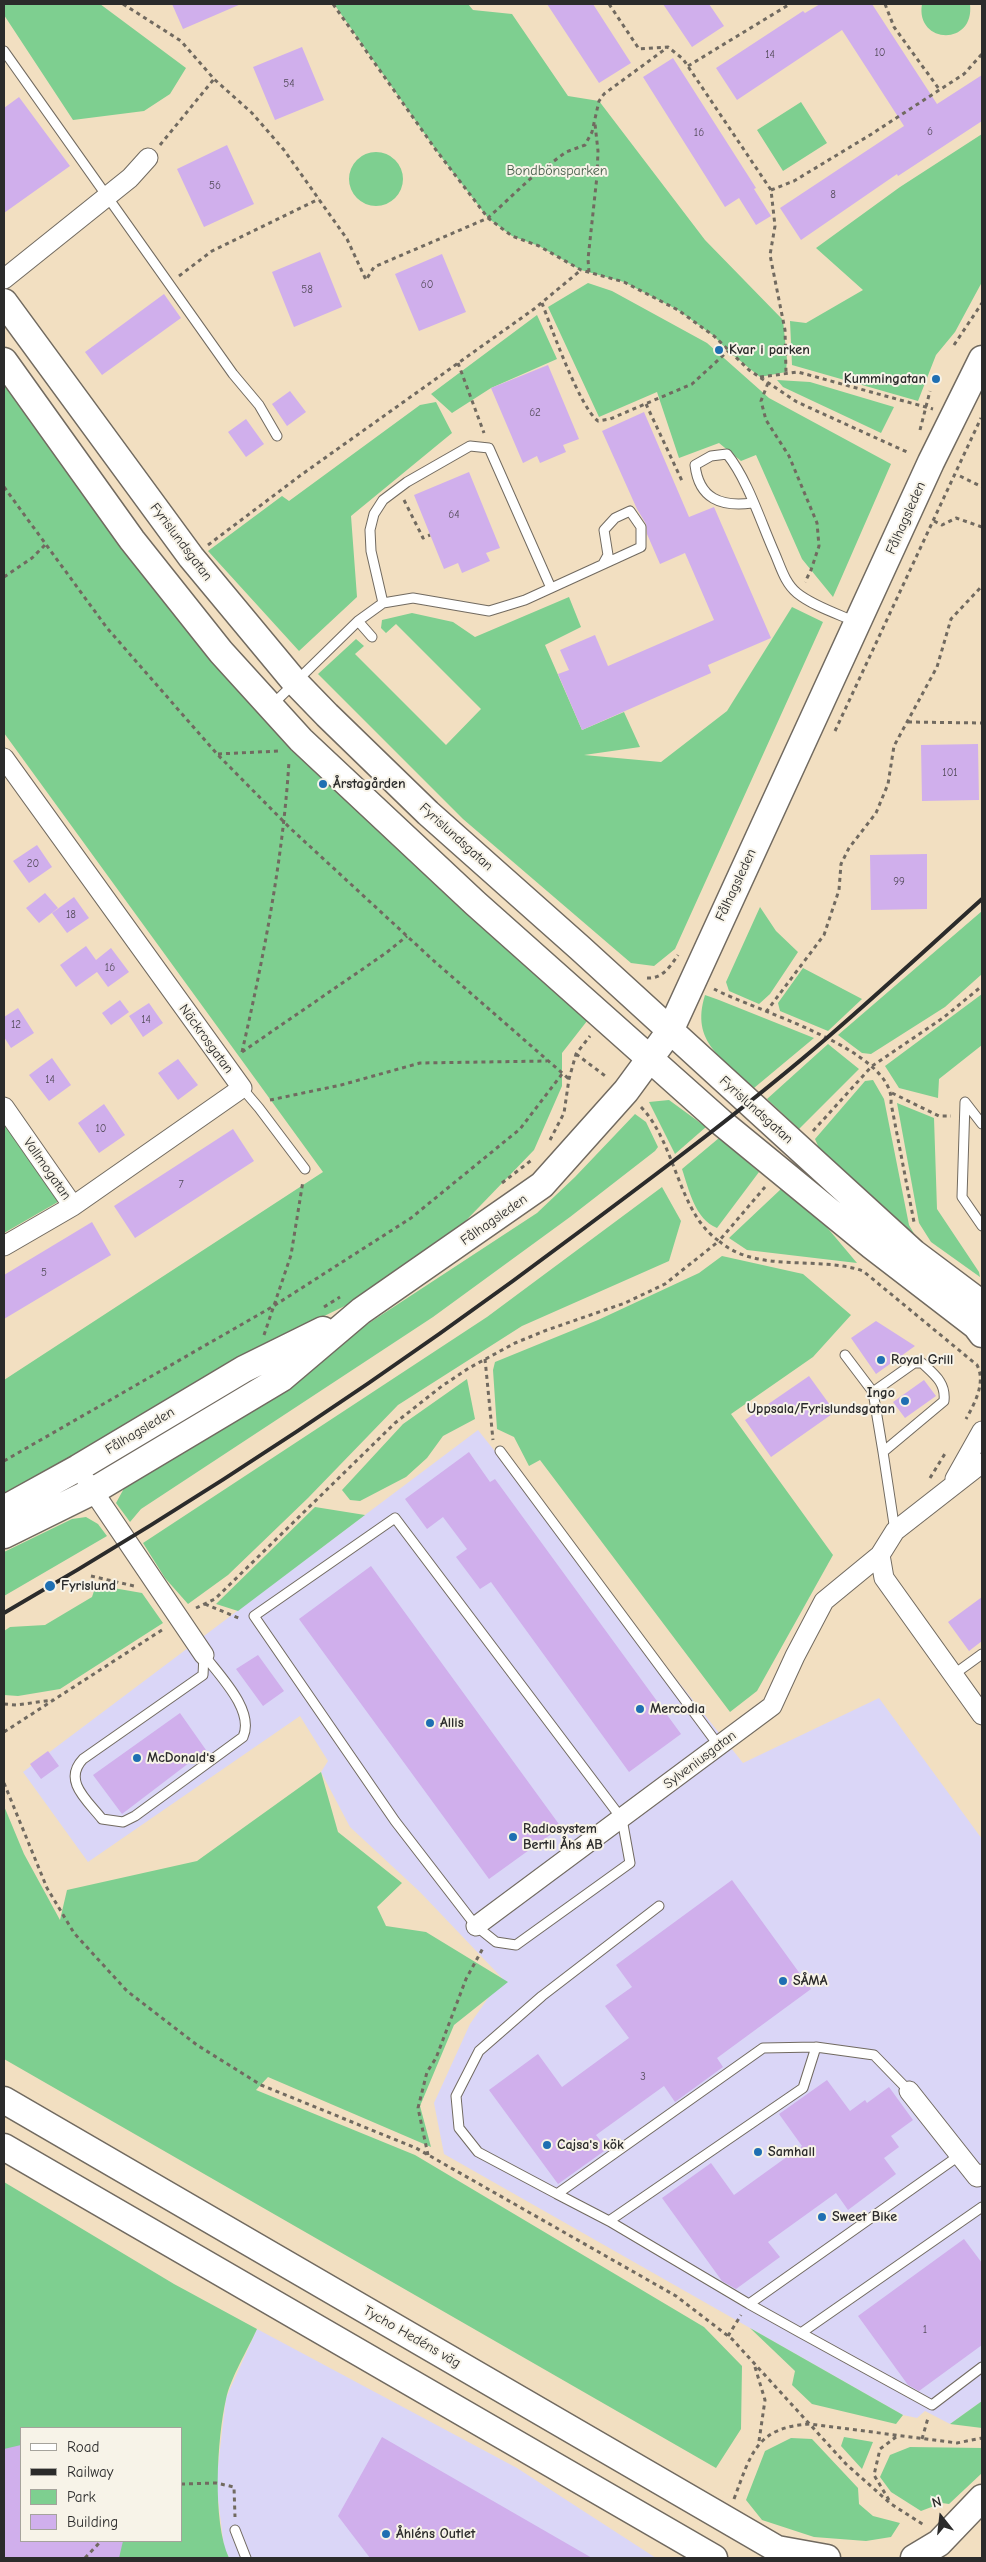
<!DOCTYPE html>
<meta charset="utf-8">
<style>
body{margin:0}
#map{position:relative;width:986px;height:2562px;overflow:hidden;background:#f2dfc1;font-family:"Comic Neue",sans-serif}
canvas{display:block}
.frame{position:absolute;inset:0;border:5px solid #2b2b2b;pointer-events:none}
.legend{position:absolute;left:20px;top:2427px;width:162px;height:115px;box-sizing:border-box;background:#f7f3e8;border:1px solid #a5a39c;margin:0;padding:6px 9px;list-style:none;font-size:15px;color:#2b2b2b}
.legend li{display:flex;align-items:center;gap:10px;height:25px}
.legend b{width:25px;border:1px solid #a5a39c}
.north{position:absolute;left:916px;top:2492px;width:50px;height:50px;-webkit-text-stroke:4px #f7f3e8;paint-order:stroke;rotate:344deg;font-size:14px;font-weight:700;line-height:20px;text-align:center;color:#2b2b2b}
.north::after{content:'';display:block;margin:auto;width:18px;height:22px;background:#2b2b2b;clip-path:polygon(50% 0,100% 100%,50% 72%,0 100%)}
</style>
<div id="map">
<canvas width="986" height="2562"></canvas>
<div class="frame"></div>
<ul class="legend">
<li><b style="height:6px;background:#fff"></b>Road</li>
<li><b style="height:6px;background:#2b2b2b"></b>Railway</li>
<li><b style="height:14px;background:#7ecf90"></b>Park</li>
<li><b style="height:14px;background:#d0afec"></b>Building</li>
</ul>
<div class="north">N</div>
</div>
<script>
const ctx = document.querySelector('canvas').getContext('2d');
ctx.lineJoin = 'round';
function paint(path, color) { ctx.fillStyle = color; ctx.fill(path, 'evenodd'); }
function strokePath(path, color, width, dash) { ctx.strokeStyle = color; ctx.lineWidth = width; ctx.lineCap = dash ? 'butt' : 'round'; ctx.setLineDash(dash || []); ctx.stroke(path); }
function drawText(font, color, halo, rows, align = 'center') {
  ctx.font = font + ' "Comic Neue",sans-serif'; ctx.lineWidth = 4; ctx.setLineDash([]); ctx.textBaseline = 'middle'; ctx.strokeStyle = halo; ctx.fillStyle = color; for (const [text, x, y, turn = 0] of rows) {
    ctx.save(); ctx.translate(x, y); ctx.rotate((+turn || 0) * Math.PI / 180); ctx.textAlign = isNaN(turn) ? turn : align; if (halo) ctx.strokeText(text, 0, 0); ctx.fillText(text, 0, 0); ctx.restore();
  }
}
paint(new Path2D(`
 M 478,1430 L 743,1763 L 879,1698 L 982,1839 L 982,2401 L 950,2424 L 925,2411 L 917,2418 L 903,2415 L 444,2154 L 434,2103 L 470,2024 L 502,1978 L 420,1892 L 350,1827 L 321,1772 L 328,1761 L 300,1716 L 88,1862 L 23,1772 Z
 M 257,2329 L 517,2468 L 656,2558 L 229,2558 L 224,2547 L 216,2483 L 226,2398 Z`), '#dad6f7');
paint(new Path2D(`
 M 4,4 L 100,4 L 186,68 L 170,94 L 144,111 L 73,120 L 4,15 Z
 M 334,4 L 468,4 L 473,10 L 512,14 L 568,96 L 599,101 L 705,240 L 783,320 L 787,360 L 786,372 L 760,377 L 728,351 L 714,336 L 678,310 L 624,282 L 581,270 L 539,246 L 512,236 L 488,218 L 436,150 Z
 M 922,4 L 970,4 C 975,47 915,44 922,4 Z
 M 801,102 L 827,143 L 783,171 L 757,130 Z
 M 982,134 L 982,282 L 955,332 L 936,355 L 918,401 L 792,365 L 790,321 L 806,323 L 863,290 L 816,248 L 900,187 Z
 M349 179a27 27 0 1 1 54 0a27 27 0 1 1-54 0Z
 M 588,283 L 612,291 L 707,343 L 769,398 L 891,464 L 833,597 L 802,559 L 756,455 L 741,461 L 719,443 L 679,458 L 657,392 L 599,417 L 548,307 Z
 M 537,315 L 557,359 L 491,388 L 452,413 L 431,394 Z
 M 777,380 L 810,382 L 894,407 L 881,433 L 783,387 Z
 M 4,382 L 359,811 L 587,1021 L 562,1053 L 562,1086 L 534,1150 L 453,1234 L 355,1301 L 238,1358 L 71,1458 L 4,1495 L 4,1380 L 323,1172 L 4,733 Z
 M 436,402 L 452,433 L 351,516 L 357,597 L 299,651 L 208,551 L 282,496 L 289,501 L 420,405 Z
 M 569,597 L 581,627 L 545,645 L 582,730 L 624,712 L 640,747 L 584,755 L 661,762 L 727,711 L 792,607 L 823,622 L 675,949 L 654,966 L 631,963 L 463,819 L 318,674 L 356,639 L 364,646 L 355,654 L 446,745 L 481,709 L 396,624 L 386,633 L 381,628 L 382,620 L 412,613 L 453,622 L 475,637 Z
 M 760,907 L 776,931 L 798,952 L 770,994 L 759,1004 L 729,991 L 726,982 Z
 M 982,911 L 982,974 L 945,1007 L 871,1054 L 862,1053 L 838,1035 Z
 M 803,968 L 862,999 L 828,1031 L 780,1011 L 778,1003 Z
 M 982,994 L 982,1045 L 939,1079 L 938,1098 L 899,1088 L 885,1066 Z
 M 705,995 L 719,1000 L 814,1038 L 754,1088 C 723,1058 690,1043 705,995 Z
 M 828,1044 L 859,1069 L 799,1129 L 767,1099 Z
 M 873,1080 L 884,1099 L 909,1225 L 923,1249 L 822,1155 L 815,1139 L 865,1081 Z
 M 669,1100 L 706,1127 L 675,1154 L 649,1102 Z
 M 897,1103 L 934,1118 L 937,1209 L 979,1272 L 980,1277 L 931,1242 L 919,1223 Z
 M 635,1114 L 646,1122 L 658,1147 L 655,1151 L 570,1217 L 433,1317 L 141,1509 L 130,1522 L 116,1503 L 128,1481 L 537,1213 L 575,1177 Z
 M 4,1116 L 63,1199 L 4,1233 Z
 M 719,1138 L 759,1172 L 717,1228 C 695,1219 689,1190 682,1169 Z
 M 662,1187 L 681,1221 L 669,1261 L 522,1326 L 398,1405 L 308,1498 L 228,1575 L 188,1604 L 165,1578 L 143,1543 L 487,1317 Z
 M 781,1189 L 825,1225 L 857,1263 L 747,1250 L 729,1238 Z
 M 722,1256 L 803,1274 L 851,1315 L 813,1357 L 731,1414 L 833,1555 L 757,1691 L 730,1712 L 540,1460 L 529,1466 L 514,1437 L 497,1429 L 493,1370 L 495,1362 L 598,1320 L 699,1273 Z
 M 467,1379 L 475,1419 L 443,1436 L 427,1458 L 406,1477 L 360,1501 L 350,1500 L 342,1490 L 403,1424 Z
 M 315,1507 L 365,1515 L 238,1611 L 216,1604 Z
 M 86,1517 L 98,1524 L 107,1536 L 4,1596 L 4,1552 L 72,1519 Z
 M 96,1585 L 142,1593 L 163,1623 L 60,1689 L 18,1696 L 4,1695 L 4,1631 L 10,1627 L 45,1625 L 92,1597 Z
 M 321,1772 L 338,1832 L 402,1883 L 377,1907 L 386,1926 L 426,1932 L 508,1982 L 454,2025 L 420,2106 L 431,2147 L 268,2077 L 256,2090 L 415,2155 L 704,2327 L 742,2366 L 741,2429 L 716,2468 L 4,2059 L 4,1806 L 24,1854 L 60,1920 L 67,1890 L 197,1861 Z
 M 4,2182 L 174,2284 L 257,2329 C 248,2349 230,2379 226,2399 C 217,2439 212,2521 229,2558 L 4,2558 ZM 21,2428 L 181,2428 L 181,2541 L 21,2541 Z
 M 750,2328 L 903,2415 L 896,2424 L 812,2404 L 792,2385 L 795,2371 Z
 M 982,2401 L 982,2428 L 950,2424 Z
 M 844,2437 L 873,2442 L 862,2469 L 841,2446 Z
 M 791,2438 L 812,2439 L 858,2488 L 859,2504 L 873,2516 L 900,2523 L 891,2537 L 866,2541 L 814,2537 L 762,2520 L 746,2500 L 765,2451 Z
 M 910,2447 L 982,2448 L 982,2473 L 949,2504 L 942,2503 L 921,2511 L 891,2492 L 880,2477 L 890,2455 Z`), '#7ecf90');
paint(new Path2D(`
 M 172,4 L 241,4 L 183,29 Z
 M 547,4 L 593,4 L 631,63 L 599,83 Z
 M 663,4 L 709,4 L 724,26 L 692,47 Z
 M 820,4 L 872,4 L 937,104 L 982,75 L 982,121 L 898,176 L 897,174 L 801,240 L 780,208 L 904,126 L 842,30 L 737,100 L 716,68 L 803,11 L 805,13 Z
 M 302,47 L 324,100 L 275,120 L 253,67 Z
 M 673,58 L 756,188 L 754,189 L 771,216 L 756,225 L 739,198 L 725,207 L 643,77 Z
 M 19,97 L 70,166 L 4,213 L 4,108 Z
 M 227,145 L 254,204 L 204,227 L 177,169 Z
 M 320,252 L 342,307 L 294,327 L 272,272 Z
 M 442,254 L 466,312 L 419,331 L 395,274 Z
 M 164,294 L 181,318 L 102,375 L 85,352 Z
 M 548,365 L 579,439 L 563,445 L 566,452 L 540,463 L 537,456 L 523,463 L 491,388 Z
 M 290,391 L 306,412 L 287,426 L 272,404 Z
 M 644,412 L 689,517 L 714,507 L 771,638 L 708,665 L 711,673 L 582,730 L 558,674 L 569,670 L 560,650 L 595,635 L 608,666 L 714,620 L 685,553 L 660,564 L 647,534 L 646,524 L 637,509 L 602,431 Z
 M 246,419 L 264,444 L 246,457 L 228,432 Z
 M 469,472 L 500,548 L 486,553 L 490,561 L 462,573 L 458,563 L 444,569 L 414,495 Z
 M 978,744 L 979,800 L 922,801 L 921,745 Z
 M 37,845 L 52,867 L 29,883 L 13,861 Z
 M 927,854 L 927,909 L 871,910 L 870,855 Z
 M 45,893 L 58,908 L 39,923 L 26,908 Z
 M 74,897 L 89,918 L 67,933 L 52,913 Z
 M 86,946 L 96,960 L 111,948 L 129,972 L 108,987 L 97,972 L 76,987 L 60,965 Z
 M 120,1000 L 129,1012 L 111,1025 L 102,1013 Z
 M 149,1003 L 163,1023 L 143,1037 L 129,1016 Z
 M 18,1008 L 34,1033 L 11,1048 L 4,1037 L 4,1017 Z
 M 52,1058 L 71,1085 L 49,1101 L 29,1075 Z
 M 178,1059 L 198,1085 L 178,1100 L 158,1073 Z
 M 104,1104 L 125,1135 L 99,1153 L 78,1123 Z
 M 233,1129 L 254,1161 L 135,1238 L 114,1206 Z
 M 92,1222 L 111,1255 L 4,1319 L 4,1275 Z
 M 876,1321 L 915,1346 L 876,1374 L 851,1338 Z
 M 809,1376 L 835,1412 L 771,1457 L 745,1420 Z
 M 924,1380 L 936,1396 L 905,1418 L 893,1402 Z
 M 469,1452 L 490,1482 L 495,1479 L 681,1734 L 629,1772 L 491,1582 L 480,1589 L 456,1557 L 467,1549 L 443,1517 L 427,1529 L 405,1499 Z
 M 371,1566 L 561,1827 L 489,1879 L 299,1619 Z
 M 982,1597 L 982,1641 L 969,1651 L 948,1622 Z
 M 258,1655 L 284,1691 L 263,1706 L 236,1669 Z
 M 180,1713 L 206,1750 L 122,1814 L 93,1775 Z
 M 48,1751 L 59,1766 L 41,1779 L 30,1764 Z
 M 732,1880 L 811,1989 L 717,2058 L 723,2067 L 675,2102 L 664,2086 L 596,2135 L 607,2149 L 558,2184 L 489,2090 L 538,2054 L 562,2087 L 629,2038 L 605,2006 L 632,1987 L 616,1965 Z
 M 827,2080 L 850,2111 L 865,2100 L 867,2103 L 889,2087 L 913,2120 L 891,2136 L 899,2147 L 884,2158 L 896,2174 L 848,2210 L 836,2193 L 768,2242 L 780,2257 L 736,2289 L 722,2281 L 662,2198 L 711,2163 L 734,2195 L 802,2146 L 779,2114 Z
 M 964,2239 L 982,2263 L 982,2345 L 919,2391 L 908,2385 L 858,2316 Z
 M 382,2437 L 592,2558 L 370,2558 L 338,2516 Z
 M 21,2445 L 21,2541 L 123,2541 L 119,2558 L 4,2558 L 4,2449 Z`), '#d0afec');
const lane = new Path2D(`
 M 4,51 L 233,374 L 259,405 L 277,436
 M 752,503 C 721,507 699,499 695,465 L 711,456 L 727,454 C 748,480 761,523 775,554 C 781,568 785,583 797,593 C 813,606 838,614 856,622
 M 383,603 L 371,551 L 370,530 L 374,514 L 383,500 L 407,482 L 470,446 L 489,448 L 551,588
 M 358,621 L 372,637
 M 273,704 L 358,621 L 383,603 L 413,598 L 489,611 L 525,600 L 641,547 L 641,527 L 630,511 L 615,518 L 604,530 L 608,555 L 603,564
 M 242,1088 L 259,1108 L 305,1169
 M 982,1124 L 965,1102 L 962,1197 L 982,1226
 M 845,1355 L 873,1392
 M 500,1451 L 719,1746
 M 883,1452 L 873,1392 L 914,1363 L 922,1363 C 935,1375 946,1383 944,1401 L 883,1452 L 895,1531
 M 395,1518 L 622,1819 L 630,1863 L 516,1945 L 496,1942 L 476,1926 L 395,1821 L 254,1616 Z
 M 204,1655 C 220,1676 255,1711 243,1737 L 135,1816 L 123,1822 L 102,1819 C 88,1801 62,1781 83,1759 L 203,1675 Z
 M 953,1675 L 982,1654
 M 557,2194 L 478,2152 L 459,2128 L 456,2096 L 479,2051 L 542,1996 L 659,1906
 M 982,2207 L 801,2333 L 932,2405 L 982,2367
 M 609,2221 L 557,2194 L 763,2048 L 816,2047
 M 749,2304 L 609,2221 L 803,2088 L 816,2047 L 874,2055 L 909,2091
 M 801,2333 L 749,2304 L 960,2155
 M 235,2530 L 246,2558`);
const street = new Path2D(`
 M 4,279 L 130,178 L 148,158
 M 4,758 L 242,1088 L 73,1206 L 4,1246
 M 4,1107 L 73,1206
 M 982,1463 L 895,1531 L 880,1555 L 884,1578 L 982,1715
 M 955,1479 L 982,1431
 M 87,1482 L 204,1655
 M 476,1926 L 772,1706 L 795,1656 L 824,1601 L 880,1555
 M 909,2091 L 977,2177 L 982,2174`);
const secondary = new Path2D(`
 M 4,302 L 191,557 L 294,681 L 327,715 L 428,813 L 580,948 L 914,1253 L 982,1304
 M 4,361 L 132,540 L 221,652 L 301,740 L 475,903 L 722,1123 L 872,1246 L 976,1326 L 982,1334
 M 4,1509 L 78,1468 L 244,1369 L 323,1330
 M 4,1535 L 93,1491 L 282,1378 L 361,1311 L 542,1185 L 626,1091 L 670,1031 L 931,462 L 982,359
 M 4,2100 L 777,2549 L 827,2558
 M 4,2147 L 714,2558
 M 914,2558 L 939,2543 L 982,2498`);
strokePath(lane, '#716a60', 11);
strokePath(street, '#716a60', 21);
strokePath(secondary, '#716a60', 29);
strokePath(new Path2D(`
 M 123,4 L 181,41 L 214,79 L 252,113 L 284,150 L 347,239 L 366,280 L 374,267 L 488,218 L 530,179 L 566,152 L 585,145 L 592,132 L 599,101 L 604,94 L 668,47
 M 333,4 L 436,150 L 488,218 L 512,236 L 539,246 L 581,270 L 624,282 L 678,310 L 714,336 L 749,370 L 797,402 L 907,452
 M 609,4 L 639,49 L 668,47 L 683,59 L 771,190 L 775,226 L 770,255 L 785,330 L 786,372
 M 885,4 L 894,27 L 939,89
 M 688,66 L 790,4
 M 160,145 L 214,79
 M 771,190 L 794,181 L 870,135 L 964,74 L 982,54
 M 589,272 L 588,259 L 597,176 L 598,151 L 595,124
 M 179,276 L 212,251 L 319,199
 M 542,303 C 551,327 580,408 598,421 L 610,419 L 692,384 L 728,351
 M 954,345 L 982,303
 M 458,363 L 484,433
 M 760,377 L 798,372 L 933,409
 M 768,383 L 761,401 L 766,420 L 789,456 L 817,523 L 819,546 L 811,570 L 805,582
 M 646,404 L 683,483
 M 920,430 L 930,391
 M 960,476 L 982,487
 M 4,487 L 107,628 L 217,754 L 290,828 L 434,961 L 569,1079
 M 404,500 L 423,538 L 430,535
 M 934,521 L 942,525 L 956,518 L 982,527
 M 208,545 L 301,475 L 534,309 L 581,270
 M 4,577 L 32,558 L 46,544
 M 908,722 L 982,723
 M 835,731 L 981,418
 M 218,754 L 279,751
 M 647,978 C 662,979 670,967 678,955
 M 714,989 C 753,1010 896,1050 891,1103 L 914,1222
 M 766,1012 L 824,935 L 839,890 L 841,864 L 849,848 L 876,813 L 888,784 L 894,746 L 937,667 L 951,619 L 982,586
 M 242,1052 C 264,955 283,859 289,761
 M 242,1052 L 386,953 L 407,936
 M 576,1054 L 608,1078
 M 892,1093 L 939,1116 L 951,1116
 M 270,1100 L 341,1085 L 420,1063 L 547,1061
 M 641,1107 C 676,1143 678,1213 719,1241 L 765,1187
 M 813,1131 L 872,1066 L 943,1018 L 982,986
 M 550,1140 L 564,1113 L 569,1079 L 576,1054 L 590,1036
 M 502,1183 L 533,1159
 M 324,1307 L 340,1297
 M 264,1335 L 291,1255 L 303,1181
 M 485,1359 L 493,1440
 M 4,1461 L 272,1307 L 411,1218 L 520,1129 L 562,1074
 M 930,1478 L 946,1452
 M 91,1576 L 134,1586
 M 205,1604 L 241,1619
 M 196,1608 L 215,1599 L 395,1423 L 442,1386 L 469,1368 L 515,1343 L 547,1330 L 625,1303 L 665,1284 L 719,1241 C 757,1274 818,1255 863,1271 L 977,1365 C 986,1382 975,1403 966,1419
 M 4,1704 L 16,1705 L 53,1700
 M 4,1732 L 165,1628
 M 4,1783 L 47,1888 L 74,1933 L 127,1991 L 197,2045 L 261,2085 L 416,2148 L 676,2296 L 732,2339 L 846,2464 L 891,2504 L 924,2525
 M 428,2155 L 418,2108 L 427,2072 L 436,2058 L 466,1979 L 483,1948
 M 728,2336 L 741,2315
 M 755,2367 L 765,2400 L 759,2441
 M 922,2439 L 928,2418
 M 181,2484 L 216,2483 L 234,2487 L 235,2517
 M 734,2499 C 751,2454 756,2427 810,2424 L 957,2443 L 982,2438
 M 889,2500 L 874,2475 L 880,2449 L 896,2437
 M 85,2558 L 101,2541`), '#716a60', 3, [4, 4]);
strokePath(lane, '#fff', 9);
strokePath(street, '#fff', 19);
strokePath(secondary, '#fff', 26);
strokePath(new Path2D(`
 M 4,1613 C 205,1497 397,1369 583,1229 C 666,1167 749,1105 828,1037 C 880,992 931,945 982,899`), '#2b2b2b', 4);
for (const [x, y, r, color] of [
 [719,350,5,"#1f6fb2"],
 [936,379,5,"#1f6fb2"],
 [323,784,5,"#1f6fb2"],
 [881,1360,5,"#1f6fb2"],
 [905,1401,5,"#1f6fb2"],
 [50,1586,6,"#1f6fb2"],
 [640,1709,5,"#1f6fb2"],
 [430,1723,5,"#1f6fb2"],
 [137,1758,5,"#1f6fb2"],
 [513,1837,5,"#1f6fb2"],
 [783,1981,5,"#1f6fb2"],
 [547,2145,5,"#1f6fb2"],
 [758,2152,5,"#1f6fb2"],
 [822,2217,5,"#1f6fb2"],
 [386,2534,5,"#1f6fb2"]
]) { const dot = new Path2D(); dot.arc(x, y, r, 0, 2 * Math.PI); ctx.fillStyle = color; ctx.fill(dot); strokePath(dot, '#f7f3e8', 2); }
drawText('11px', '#544c5b', null, [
 ["10",880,53],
 ["14",770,55],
 ["54",289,84],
 ["6",930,132],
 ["16",699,133],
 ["56",215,186],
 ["8",833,195],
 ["60",427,285],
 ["58",307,290],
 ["62",535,413],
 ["64",454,515],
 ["101",950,773],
 ["20",33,864],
 ["99",899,882],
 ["18",71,915],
 ["16",110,968],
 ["14",146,1020],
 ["12",16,1025],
 ["14",50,1080],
 ["10",101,1129],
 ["7",181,1185],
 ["5",44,1273],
 ["3",643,2077],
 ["1",925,2330]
]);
drawText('14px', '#445c49', '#f7f3e8', [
 ["Bondbönsparken",557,171]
]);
drawText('bold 14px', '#2b2b2b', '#f7f3e8', [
 ["Kvar i parken",729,350],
 ["Kummingatan",926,379,"right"],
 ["Årstagården",333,784],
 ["Royal Grill",891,1360],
 ["Ingo",895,1393,"right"],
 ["Uppsala/Fyrislundsgatan",895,1409,"right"],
 ["Fyrislund",61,1586],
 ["Mercodia",650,1709],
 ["Allis",440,1723],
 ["McDonald's",147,1758],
 ["Radiosystem",523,1829],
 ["Bertil Åhs AB",523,1845],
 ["SÅMA",793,1981],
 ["Cajsa's kök",557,2145],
 ["Samhall",768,2152],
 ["Sweet Bike",832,2217],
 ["Åhléns Outlet",396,2534]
], 'left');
drawText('14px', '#2b2b2b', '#f7f3e8', [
 ["Fålhagsleden",906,518,-66],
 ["Fyrislundsgatan",181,542,53],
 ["Fyrislundsgatan",456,837,42],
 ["Fålhagsleden",736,885,-65],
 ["Näckrosgatan",206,1039,54],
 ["Fyrislundsgatan",756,1110,42],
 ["Vallmogatan",47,1169,55],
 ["Fålhagsleden",494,1220,-35],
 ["Fålhagsleden",140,1431,-31],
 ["Sylveniusgatan",700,1760,-37],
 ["Tycho Hedéns väg",412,2337,30]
]);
</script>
